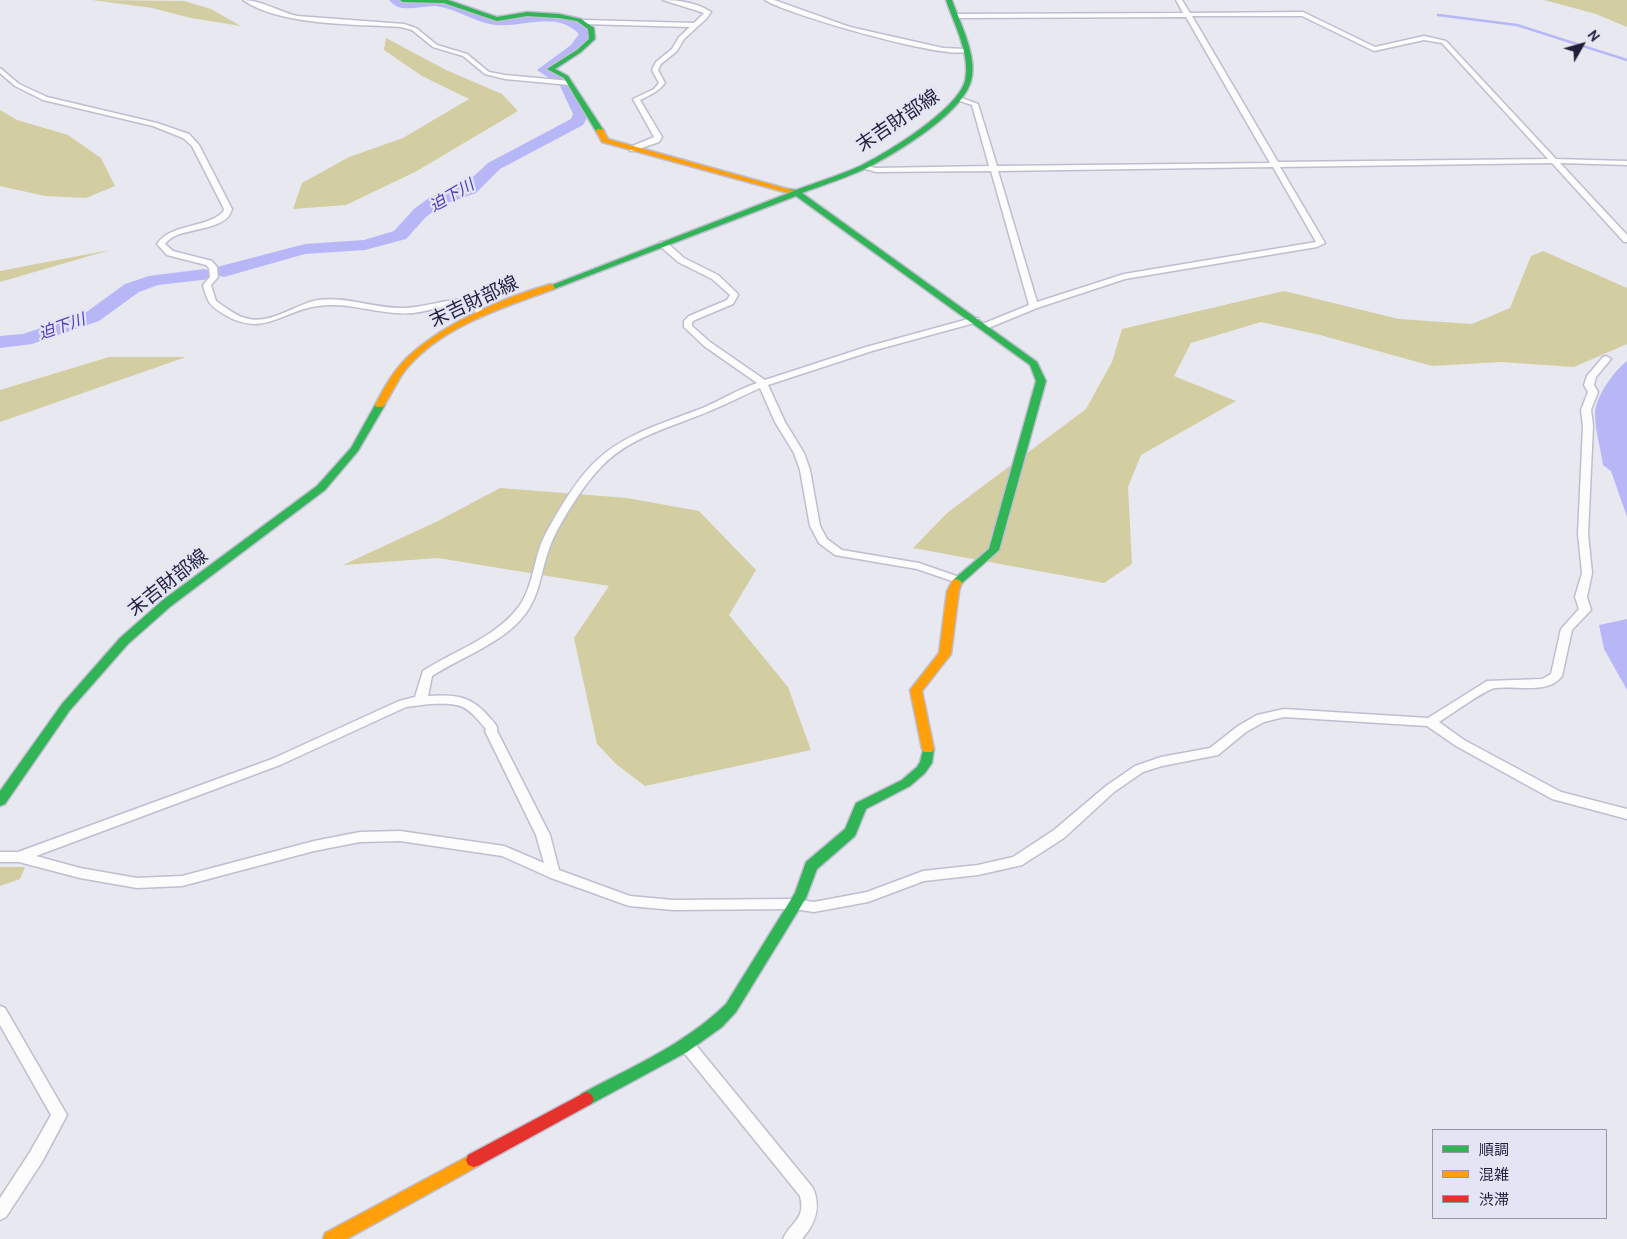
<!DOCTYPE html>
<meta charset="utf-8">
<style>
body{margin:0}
#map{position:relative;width:1627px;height:1239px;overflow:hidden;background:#e8e8f0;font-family:Cabin,"Noto Sans JP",sans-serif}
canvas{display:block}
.legend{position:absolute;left:1432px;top:1129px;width:175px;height:90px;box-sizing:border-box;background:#e4e5f4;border:1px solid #9596aa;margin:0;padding:6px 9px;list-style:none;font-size:15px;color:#1f1f3a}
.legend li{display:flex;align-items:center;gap:10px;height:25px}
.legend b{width:25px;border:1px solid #9596aa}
.north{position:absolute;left:1557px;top:20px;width:50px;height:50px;-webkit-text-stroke:4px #e4e5f4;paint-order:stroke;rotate:52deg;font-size:14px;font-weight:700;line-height:20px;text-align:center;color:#1f1f3a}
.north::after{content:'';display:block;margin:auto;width:18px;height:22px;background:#1f1f3a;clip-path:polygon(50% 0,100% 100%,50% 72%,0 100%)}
</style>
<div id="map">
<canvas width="1627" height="1239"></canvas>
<ul class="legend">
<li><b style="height:6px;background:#30b455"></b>順調</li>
<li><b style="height:6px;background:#ff9f0a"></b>混雑</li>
<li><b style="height:6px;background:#e5322d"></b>渋滞</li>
</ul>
<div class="north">N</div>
</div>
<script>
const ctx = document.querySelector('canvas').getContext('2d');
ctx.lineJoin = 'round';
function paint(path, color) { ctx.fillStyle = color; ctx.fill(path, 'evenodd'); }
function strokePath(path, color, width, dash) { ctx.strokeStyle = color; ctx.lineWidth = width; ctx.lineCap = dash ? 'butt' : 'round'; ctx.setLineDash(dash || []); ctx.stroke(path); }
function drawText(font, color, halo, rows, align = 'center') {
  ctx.font = font + ' Cabin,"Noto Sans JP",sans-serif'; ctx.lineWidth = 4.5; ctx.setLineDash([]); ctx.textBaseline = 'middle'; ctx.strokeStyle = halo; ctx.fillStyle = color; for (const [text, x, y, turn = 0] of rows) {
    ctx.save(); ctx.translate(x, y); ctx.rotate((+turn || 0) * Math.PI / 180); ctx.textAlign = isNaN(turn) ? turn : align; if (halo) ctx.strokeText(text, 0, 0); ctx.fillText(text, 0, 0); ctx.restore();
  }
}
paint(new Path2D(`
 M 92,0 L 184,1 L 211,9 L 241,26 L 191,18 L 152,8 Z
 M 1544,0 L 1627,0 L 1627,27 L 1596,14 Z
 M 386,38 L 446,70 L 502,94 L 518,111 L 415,172 L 346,205 L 293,209 L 302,183 L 349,157 L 403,138 L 469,99 L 422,76 L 384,50 Z
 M 0,110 L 17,120 L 68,135 L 101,158 L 115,186 L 86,198 L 45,196 L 0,186 Z
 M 110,250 L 0,282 L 0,271 Z
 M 1543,251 L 1627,288 L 1627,344 L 1574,367 L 1501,362 L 1432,366 L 1320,335 L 1261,322 L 1191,343 L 1174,376 L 1236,401 L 1141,455 L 1128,487 L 1132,564 L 1104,583 L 913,548 L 947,513 L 1086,409 L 1112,362 L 1122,329 L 1284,291 L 1399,319 L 1472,324 L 1510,308 L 1531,256 Z
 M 109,357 L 186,357 L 0,422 L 0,390 Z
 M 500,488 L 627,498 L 699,511 L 756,570 L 729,615 L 788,687 L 811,750 L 645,786 L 616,764 L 597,744 L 574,638 L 609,586 L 438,558 L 343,565 L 438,521 Z
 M 0,867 L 25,867 L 20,879 L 0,886 Z`), '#d3cda2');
paint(new Path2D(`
 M 1627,361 L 1627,517 L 1611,471 L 1603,465 C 1601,449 1595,431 1595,414 C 1595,397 1614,371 1627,361 Z
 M 1627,619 L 1627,690 L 1604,649 L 1599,625 Z`), '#b7b7f8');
strokePath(new Path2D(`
 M 1438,15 L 1517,25 L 1627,60`), '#b7b7f8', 2.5);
paint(new Path2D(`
 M 389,0 C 408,0 429,0 447,0 C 464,4 479,15 497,17 C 531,19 569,0 593,34 L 581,51 L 554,70 L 567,79 L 565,82 L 572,83 L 574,86 L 589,114 L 583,125 L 500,169 L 476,193 L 442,205 L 426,217 L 406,239 L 365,250 L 305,254 L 224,277 L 217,275 L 215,271 L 217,267 L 305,244 L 364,240 L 394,231 L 414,209 L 430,197 L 464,185 L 488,163 L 571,119 L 573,114 L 560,86 L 562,83 L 555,82 L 537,70 L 571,45 L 579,34 C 555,10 524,28 495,25 C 474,22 457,9 436,6 C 421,5 400,15 389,0 Z
 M 204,269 L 211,271 L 213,275 L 211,279 L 158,285 L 139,292 L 99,321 L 32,344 L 0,348 L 0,336 L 23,334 L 85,313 L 125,284 L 149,276 Z`), '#b7b7f8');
const street = new Path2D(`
 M 243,0 C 261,0 280,12 297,16 L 404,24 L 416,28 L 437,45 L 467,54 L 489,72 L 505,75 L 570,81 L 573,83 L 570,85 L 505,79 L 485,74 L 463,56 L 433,47 L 412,30 L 401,27 C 357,24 280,26 243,0 Z
 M 663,0 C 679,0 698,3 711,12 L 706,19 L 684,39 L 677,51 L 661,64 L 658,70 L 665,83 C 658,92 650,95 640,100 L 662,137 L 659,142 L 633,151 L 630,151 L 630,147 L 654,137 L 633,99 L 654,89 L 659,83 L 652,70 L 656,62 L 672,49 L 679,37 L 690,27 L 584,24 L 581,22 L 584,20 L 694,23 L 704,13 Z
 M 765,0 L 774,0 L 850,27 L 943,48 L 965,49 L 968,51 C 951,62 786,14 765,0 Z
 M 1176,0 L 1182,0 L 1190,13 L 1303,12 L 1375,47 L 1424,36 L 1446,41 L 1556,159 L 1627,161 L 1627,165 L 1560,163 L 1627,235 L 1627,242 L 1624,242 L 1552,163 L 1280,167 L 1325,243 L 1317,247 L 1125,279 L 1037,308 L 986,329 L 980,329 L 980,325 L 1029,305 L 991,171 L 876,172 L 859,167 L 863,165 L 876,168 L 989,166 L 972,105 L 957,100 L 957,98 L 959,97 L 978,104 L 997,166 L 1270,163 L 1186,17 L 955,18 L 952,16 L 955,14 L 1183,13 ZM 1192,16 L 1302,16 L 1374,51 L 1424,40 L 1442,43 L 1548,159 L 1278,162 ZM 1273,167 L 1316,242 L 1124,274 L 1037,302 L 998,171 Z
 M 0,68 L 19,84 L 47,97 L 157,123 L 189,134 L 199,145 L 232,209 C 226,234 178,225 165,244 L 173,251 L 212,261 L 217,267 L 218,277 L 211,285 L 216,301 C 225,307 235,315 245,318 C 270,326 295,304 318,300 C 346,296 373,308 401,308 C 428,308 453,295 480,301 L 484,315 L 480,318 L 477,317 L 473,305 C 453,301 433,311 413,313 C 381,316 350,301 318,306 C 284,310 264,337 227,316 C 210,306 208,304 203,285 L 210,277 L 209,268 L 206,265 L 167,255 L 157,244 C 171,223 205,229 223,212 L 224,209 L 192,146 L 183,138 L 153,126 L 43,100 L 15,86 L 0,73 Z
 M 660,242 L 666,242 L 684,258 L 718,275 L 737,293 L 738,295 L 733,304 L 695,320 L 692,322 L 692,326 L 710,342 L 765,380 L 866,347 L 972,318 L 978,318 L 978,322 L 872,351 L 768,385 L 785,422 L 804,453 L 810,470 L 820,526 L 827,539 L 842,550 L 919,563 L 962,578 L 963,580 L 958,583 L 917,569 L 835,555 L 819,543 L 810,526 L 800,470 L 794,453 L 775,422 L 760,388 C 744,395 729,403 712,410 C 676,426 630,436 602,466 C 584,484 557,526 549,549 C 541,571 540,594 526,613 C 504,643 463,656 432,676 L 428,696 C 456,694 472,696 490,718 C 494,723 498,725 497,731 L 550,835 L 559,870 L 630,896 L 673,900 L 794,899 L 814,902 L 867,892 L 923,871 L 978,865 L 1013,857 L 1054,830 L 1106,786 L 1135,766 L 1161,757 L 1210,748 L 1238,726 L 1257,715 L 1284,709 L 1428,718 L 1487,681 L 1542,679 L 1551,674 L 1561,629 L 1579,609 L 1575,597 L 1582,573 L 1578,534 L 1583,426 L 1581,410 L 1588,392 L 1584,385 L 1587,376 L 1603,357 L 1606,356 L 1611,359 L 1596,377 L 1594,385 L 1598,392 L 1591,410 L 1593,426 L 1588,534 L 1592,573 L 1587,597 L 1591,610 L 1572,630 L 1562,676 C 1548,695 1516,685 1495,688 C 1486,689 1449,716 1439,722 L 1464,740 L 1561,792 L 1627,809 L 1627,819 L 1552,799 L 1456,746 L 1427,726 L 1284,717 L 1264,722 L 1246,732 L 1218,755 L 1162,766 L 1143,772 L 1114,792 L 1064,838 L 1022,865 L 978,875 L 924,881 L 868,902 L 814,912 L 794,909 L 673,910 L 629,906 L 551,878 L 502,856 L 400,841 L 360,842 L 314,851 L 182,886 L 137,888 L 80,878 L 19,862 L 0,862 L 0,852 L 18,852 L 272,759 L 399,701 L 415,697 L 423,671 C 454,651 494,638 517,609 C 534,588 533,558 545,535 C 558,511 577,478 597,460 C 627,432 668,422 705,407 C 723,399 739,389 757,383 L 704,346 L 684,327 L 684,321 L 689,316 L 727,300 L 730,295 L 712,279 L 678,262 L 660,246 ZM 429,704 C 462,703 465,704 486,729 L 485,731 L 536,835 L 544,863 L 504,846 L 400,831 L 360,832 L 314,841 L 182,876 L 137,878 L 80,868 L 36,856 L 280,765 L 406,707 Z
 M 0,1006 L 5,1008 L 67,1115 L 42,1162 L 6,1217 L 0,1220 L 0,1198 L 30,1152 L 51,1115 L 0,1025 Z
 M 686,1038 L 691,1039 L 813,1188 C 821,1207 816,1223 802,1239 L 783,1239 C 791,1221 806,1220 800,1196 L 681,1049 L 679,1044 L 681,1039 Z`);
const fast = new Path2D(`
 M 400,0 L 448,0 L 497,17 L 527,12 L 559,14 L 581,19 L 594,28 L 595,39 L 581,52 L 555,69 L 568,76 L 604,131 L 597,133 L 564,78 L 547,69 L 577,50 L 589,39 L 588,29 L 577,21 L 559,18 L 527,16 L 497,21 L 444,3 L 403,2 Z
 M 946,0 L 952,0 C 960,23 978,57 971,81 C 962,114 896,153 867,168 C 846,178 823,185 802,193 L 1037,362 L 1046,381 L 999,550 L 961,584 L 957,585 L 952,582 L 953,580 L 989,549 L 1036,381 L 1030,365 L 796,196 L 554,289 L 551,290 L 547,287 L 789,193 L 788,189 L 796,190 C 817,182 840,175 860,166 C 887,153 957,110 965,81 C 971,55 954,24 946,0 Z
 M 380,402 L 385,405 L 358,451 L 325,490 L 171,606 L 128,644 L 70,710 L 5,804 L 0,806 L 0,791 L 62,704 L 120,638 L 163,600 L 317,486 L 351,448 L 375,405 Z
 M 928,745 L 932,746 L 934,749 L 932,763 L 925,773 L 910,786 L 866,809 L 855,836 L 817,869 L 806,898 L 736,1012 L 722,1027 L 687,1052 L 591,1104 L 586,1106 L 581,1104 L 578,1099 L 581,1094 C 631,1067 684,1045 726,1004 L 795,893 L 806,862 L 845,829 L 856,803 L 902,780 L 917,767 L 920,762 L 924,746 Z`);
const slow = new Path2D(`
 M 597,129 L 603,129 L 608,139 L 795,191 L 788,193 L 602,142 L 596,131 Z
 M 551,284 L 555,287 L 554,289 C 503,308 444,325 407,368 C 397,380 392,394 383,407 L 377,407 L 375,405 C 383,390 391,375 402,363 C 435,327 504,297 551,284 Z
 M 957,579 L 962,582 L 959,591 L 951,654 L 922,691 L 934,749 L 932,752 L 924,752 L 922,749 L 910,690 L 939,653 L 947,591 L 953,580 Z
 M 474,1153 L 480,1155 L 482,1160 L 480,1165 L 347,1239 L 323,1239 L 325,1233 Z`);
const jam = new Path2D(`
 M 586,1092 L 591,1094 L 594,1099 L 591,1104 L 480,1165 L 474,1167 L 468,1165 L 466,1160 L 468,1155 Z`);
strokePath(street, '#bebed0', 3);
strokePath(fast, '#bebed0', 3);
strokePath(slow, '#bebed0', 3);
strokePath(jam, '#bebed0', 3);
paint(street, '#fcfcfd');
paint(fast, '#30b455');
paint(slow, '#ff9f0a');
paint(jam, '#e5322d');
drawText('italic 16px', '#4d38b7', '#e4e5f4', [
 ["迫下川",452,196,-30],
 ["迫下川",62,327,-19]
]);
drawText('19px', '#1f1f3a', '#e4e5f4', [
 ["末吉財部線",898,121,-34],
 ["末吉財部線",474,302,-25],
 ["末吉財部線",168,583,-38]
]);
</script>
